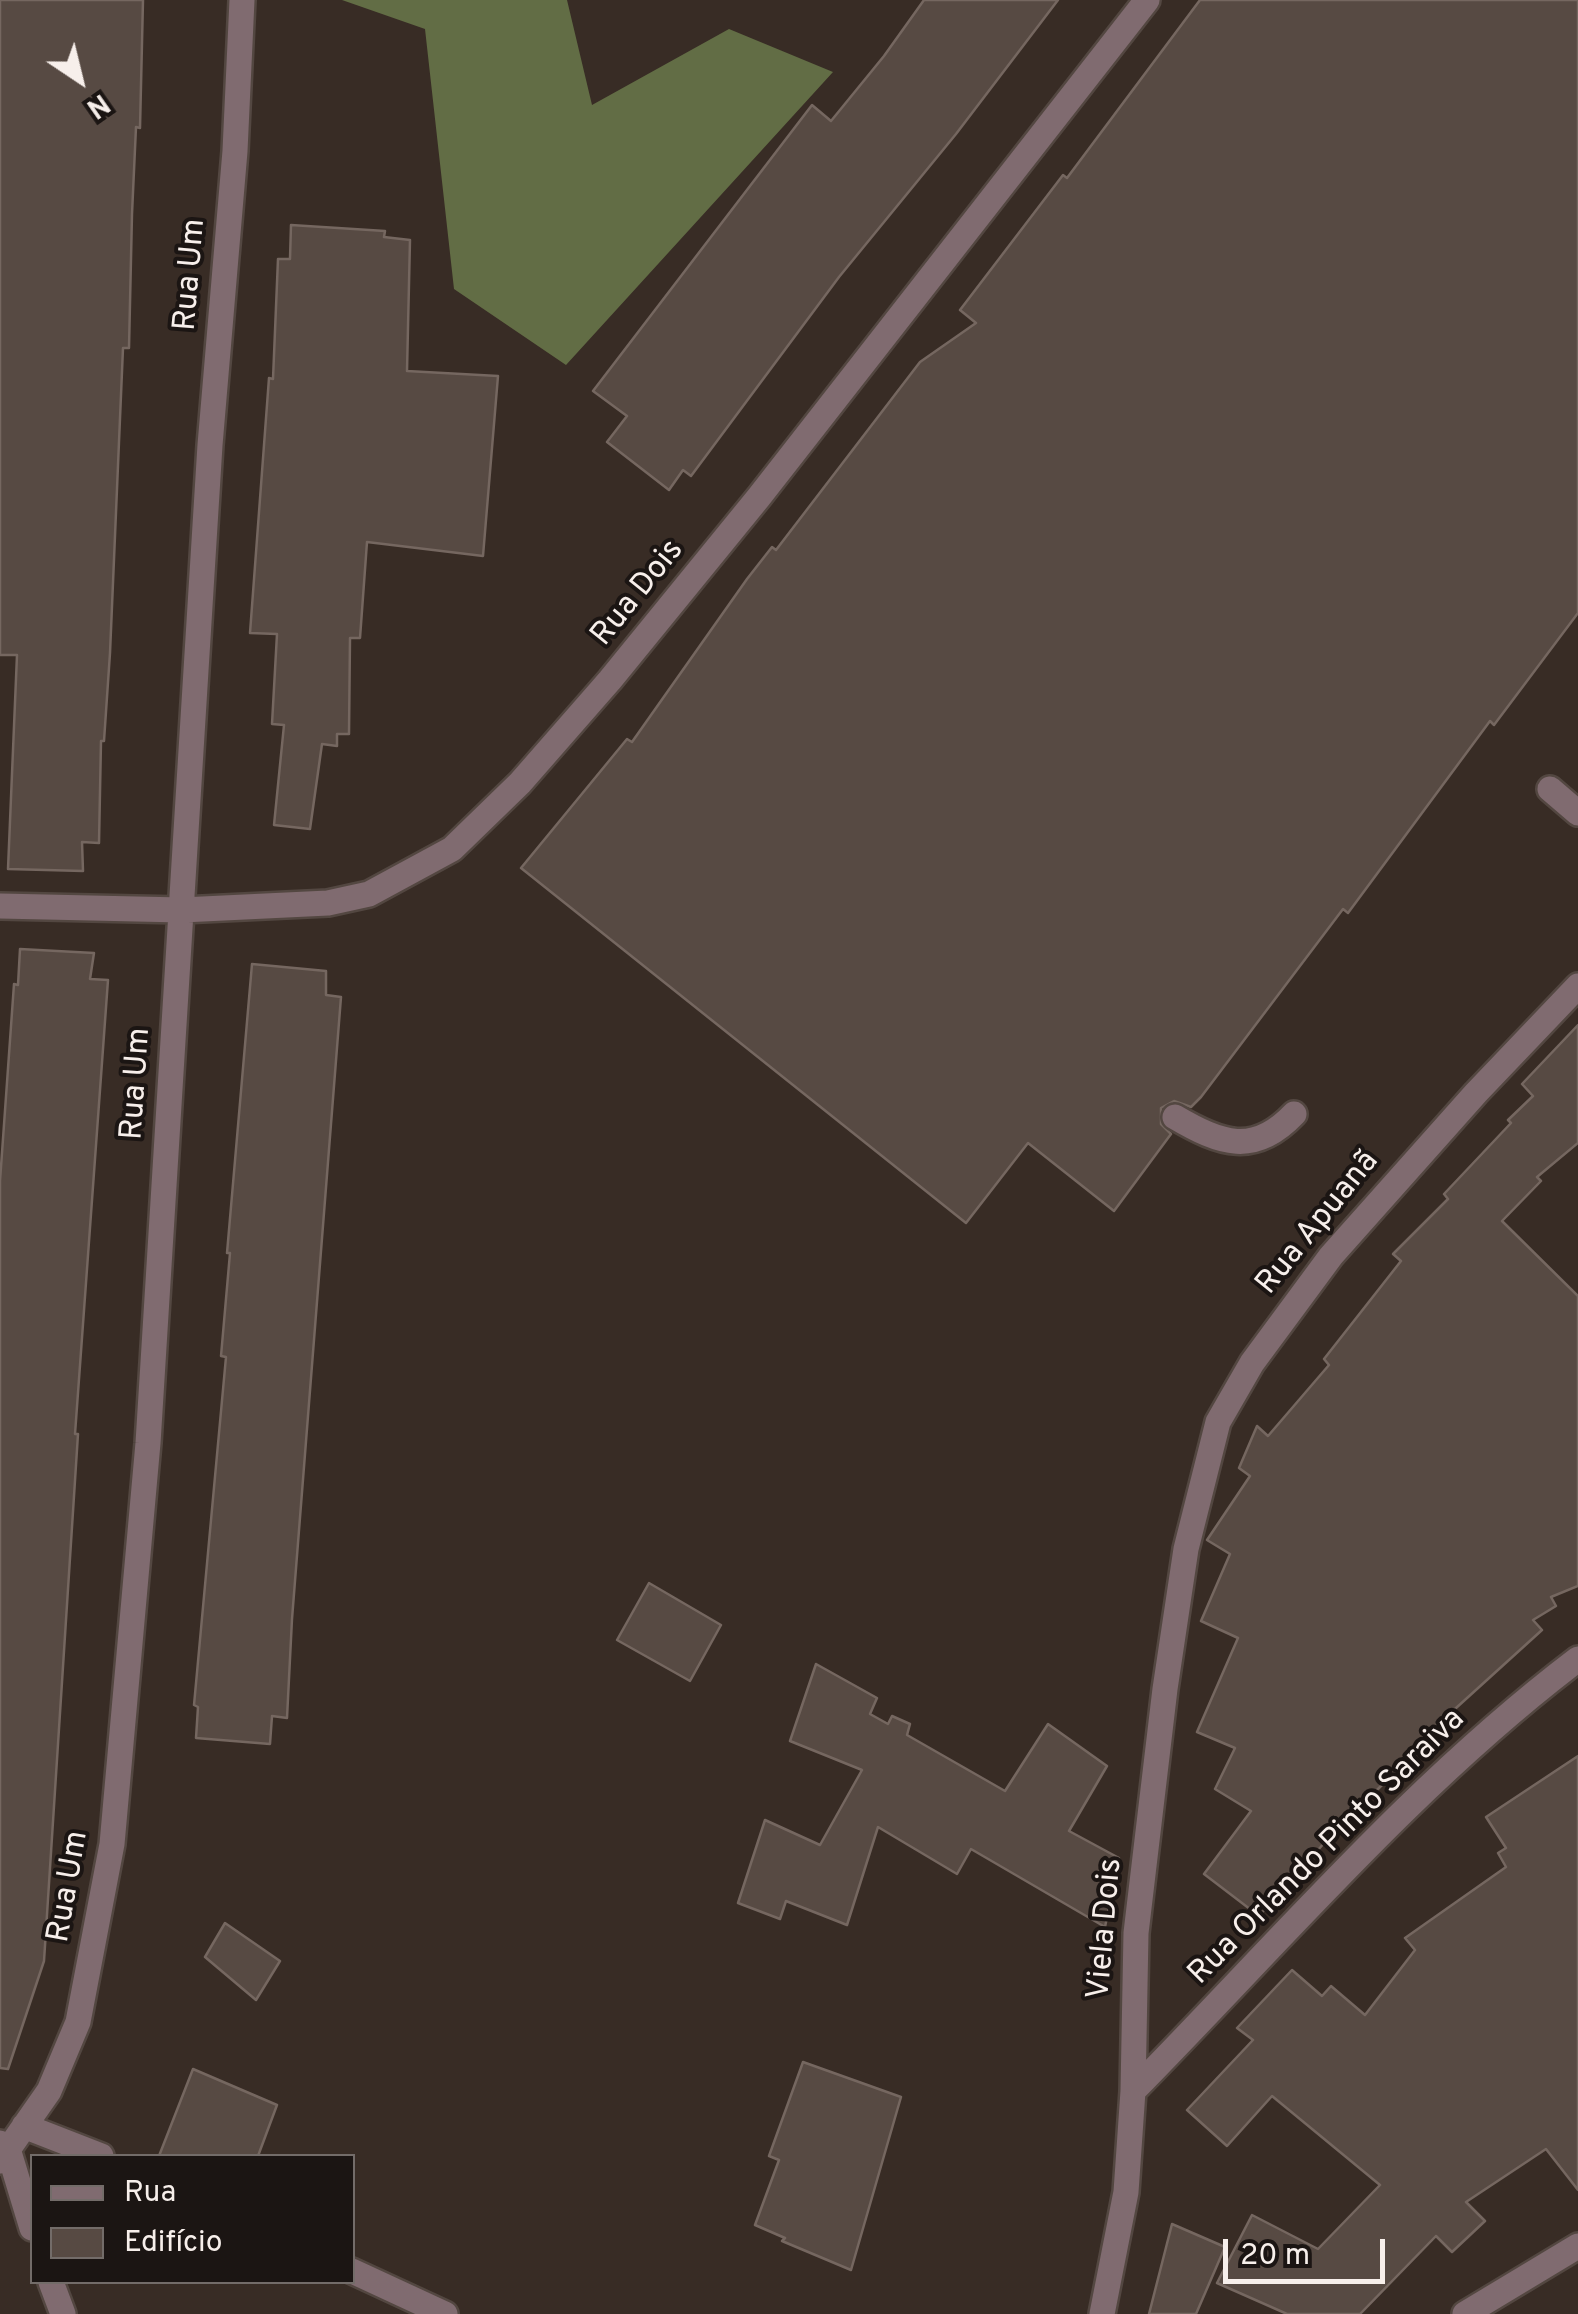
<!DOCTYPE html>
<meta charset="utf-8">
<style>
body{margin:0}
#map{position:relative;width:1578px;height:2314px;overflow:hidden;background:#382c25;font-family:Overpass,sans-serif}
canvas{display:block}
.legend{position:absolute;left:30px;top:2154px;width:325px;height:130px;box-sizing:border-box;background:#1b1513;border:2px solid #736c69;margin:0;padding:12px 18px;list-style:none;font-size:30px;color:#f7efeb}
.legend li{display:flex;align-items:center;gap:20px;height:50px}
.legend b{width:50px;border:2px solid #736c69}
.north{position:absolute;left:30px;top:30px;width:100px;height:100px;-webkit-text-stroke:8px #1b1513;paint-order:stroke;rotate:145deg;font-size:28px;font-weight:700;line-height:40px;text-align:center;color:#f7efeb}
.north::after{content:'';display:block;margin:auto;width:35px;height:45px;background:#f7efeb;clip-path:polygon(50% 0,100% 100%,50% 72%,0 100%)}
.scale{position:absolute;left:1223px;top:2239px;width:162px;height:45px;box-sizing:border-box;border:5px solid #f7efeb;border-top:0;padding-left:12px;font-size:30px;line-height:35px;white-space:nowrap;color:#f7efeb;-webkit-text-stroke:8px #1b1513;paint-order:stroke}
</style>
<div id="map">
<canvas width="1578" height="2314"></canvas>
<ul class="legend">
<li><b style="height:12px;background:#806b70"></b>Rua</li>
<li><b style="height:28px;background:#574a43"></b>Edifício</li>
</ul>
<div class="north">N</div>
<div class="scale">20 m</div>
</div>
<script>
const ctx = document.querySelector('canvas').getContext('2d');
ctx.lineJoin = 'round';
function paint(path, color) { ctx.fillStyle = color; ctx.fill(path, 'evenodd'); }
function strokePath(path, color, width, dash) { ctx.strokeStyle = color; ctx.lineWidth = width; ctx.lineCap = dash ? 'butt' : 'round'; ctx.setLineDash(dash || []); ctx.stroke(path); }
function drawText(font, color, halo, rows, align = 'center') {
  ctx.font = font + ' Overpass,sans-serif'; ctx.lineWidth = 8; ctx.setLineDash([]); ctx.textBaseline = 'middle'; ctx.strokeStyle = halo; ctx.fillStyle = color; for (const [text, x, y, turn = 0] of rows) {
    ctx.save(); ctx.translate(x, y); ctx.rotate((+turn || 0) * Math.PI / 180); ctx.textAlign = isNaN(turn) ? turn : align; if (halo) ctx.strokeText(text, 0, 0); ctx.fillText(text, 0, 0); ctx.restore();
  }
}
paint(new Path2D(`
 M 342,0 L 567,0 L 592,105 L 729,29 L 833,72 L 566,365 L 454,289 L 425,29 Z`), '#626d45');
const building = new Path2D(`
 M 0,0 L 143,0 L 140,128 L 136,127 L 132,214 L 129,348 L 123,348 L 110,653 L 104,741 L 101,741 L 99,843 L 82,842 L 83,871 L 8,869 L 17,655 L 0,655 Z
 M 924,0 L 1058,0 L 956,134 L 839,277 L 691,476 L 683,470 L 669,490 L 607,442 L 627,416 L 593,391 L 812,105 L 831,121 L 884,56 Z
 M 1200,0 L 1578,0 L 1578,613 L 1494,725 L 1490,721 L 1348,913 L 1343,909 L 1201,1097 L 1191,1107 L 1174,1101 L 1161,1108 L 1161,1124 L 1171,1134 L 1114,1211 L 1028,1143 L 966,1223 L 521,868 L 627,739 L 632,742 L 747,579 L 772,547 L 776,550 L 920,362 L 976,323 L 960,310 L 1063,175 L 1067,178 Z
 M 291,225 L 385,231 L 384,237 L 410,240 L 407,371 L 498,376 L 483,556 L 367,542 L 360,638 L 350,638 L 349,734 L 337,734 L 337,746 L 322,744 L 310,829 L 274,825 L 284,725 L 272,724 L 277,634 L 250,633 L 269,378 L 273,379 L 278,259 L 290,259 Z
 M 20,949 L 94,953 L 90,979 L 108,980 L 75,1434 L 78,1434 L 44,1961 L 8,2069 L 0,2068 L 0,1181 L 14,984 L 18,985 Z
 M 252,964 L 326,971 L 326,995 L 341,997 L 292,1619 L 287,1718 L 272,1716 L 270,1744 L 196,1738 L 198,1707 L 194,1705 L 226,1357 L 221,1356 L 230,1253 L 227,1253 Z
 M 1578,1025 L 1578,1143 L 1537,1177 L 1541,1181 L 1502,1221 L 1578,1296 L 1578,1586 L 1551,1597 L 1556,1606 L 1533,1620 L 1542,1630 L 1434,1728 L 1437,1730 L 1326,1841 L 1259,1916 L 1204,1874 L 1251,1811 L 1215,1789 L 1235,1748 L 1197,1732 L 1238,1638 L 1201,1621 L 1230,1554 L 1207,1540 L 1250,1476 L 1239,1468 L 1257,1426 L 1268,1436 L 1329,1365 L 1324,1359 L 1401,1261 L 1393,1254 L 1448,1199 L 1444,1194 L 1511,1123 L 1508,1120 L 1533,1096 L 1522,1084 Z
 M 649,1583 L 721,1625 L 690,1681 L 617,1640 Z
 M 816,1664 L 877,1698 L 870,1714 L 888,1724 L 892,1716 L 910,1724 L 907,1735 L 1005,1791 L 1048,1724 L 1107,1766 L 1069,1831 L 1119,1858 L 1105,1927 L 971,1849 L 957,1874 L 878,1827 L 847,1925 L 786,1901 L 780,1919 L 738,1903 L 765,1820 L 820,1845 L 862,1770 L 790,1741 Z
 M 1578,1756 L 1578,2190 L 1546,2149 L 1466,2202 L 1485,2221 L 1452,2252 L 1436,2236 L 1360,2314 L 1287,2314 L 1217,2283 L 1252,2215 L 1318,2249 L 1380,2185 L 1272,2096 L 1227,2146 L 1187,2110 L 1253,2040 L 1237,2028 L 1292,1970 L 1322,1996 L 1331,1986 L 1365,2015 L 1415,1950 L 1405,1938 L 1506,1867 L 1498,1853 L 1506,1848 L 1486,1817 Z
 M 225,1923 L 280,1961 L 256,2000 L 205,1957 Z
 M 803,2062 L 901,2097 L 851,2270 L 782,2241 L 785,2238 L 755,2225 L 779,2160 L 769,2156 Z
 M 193,2069 L 277,2105 L 258,2156 L 159,2156 Z
 M 1172,2224 L 1225,2247 L 1196,2314 L 1149,2314 Z`);
paint(building, '#574a43');
strokePath(building, '#756760', 2.5);
const lane = new Path2D(`
 M 1550,789 L 1578,813
 M 1175,1117 C 1221,1144 1254,1156 1294,1114`);
const street = new Path2D(`
 M 0,906 L 182,910 L 328,903 L 369,894 L 452,849 L 520,783 L 610,680 L 759,497 L 1147,0
 M 1133,2091 C 1278,1944 1413,1784 1578,1659
 M 24,2126 L 101,2156
 M 0,2143 L 8,2149 L 32,2228
 M 0,2161 L 49,2091 L 78,2022 L 112,1844 L 148,1443 L 210,445 L 235,151 L 242,0
 M 352,2271 L 445,2314
 M 51,2282 L 63,2314
 M 1102,2314 L 1126,2192 L 1133,2091 L 1136,1933 L 1165,1689 L 1186,1549 L 1218,1422 L 1252,1363 L 1331,1256 L 1476,1093 L 1578,986
 M 1465,2314 L 1578,2246`);
strokePath(lane, '#534741', 30);
strokePath(street, '#534741', 30);
strokePath(lane, '#806b70', 25);
strokePath(street, '#806b70', 25);
drawText('32px', '#f7efeb', '#1b1513', [
 ["Rua Um",192,275,-85],
 ["Rua Dois",639,594,-51],
 ["Rua Um",138,1084,-86],
 ["Rua Apuanã",1319,1224,-51],
 ["Rua Orlando Pinto Saraiva",1328,1848,-45],
 ["Rua Um",70,1887,-80],
 ["Viela Dois",1107,1929,-85]
]);
</script>
